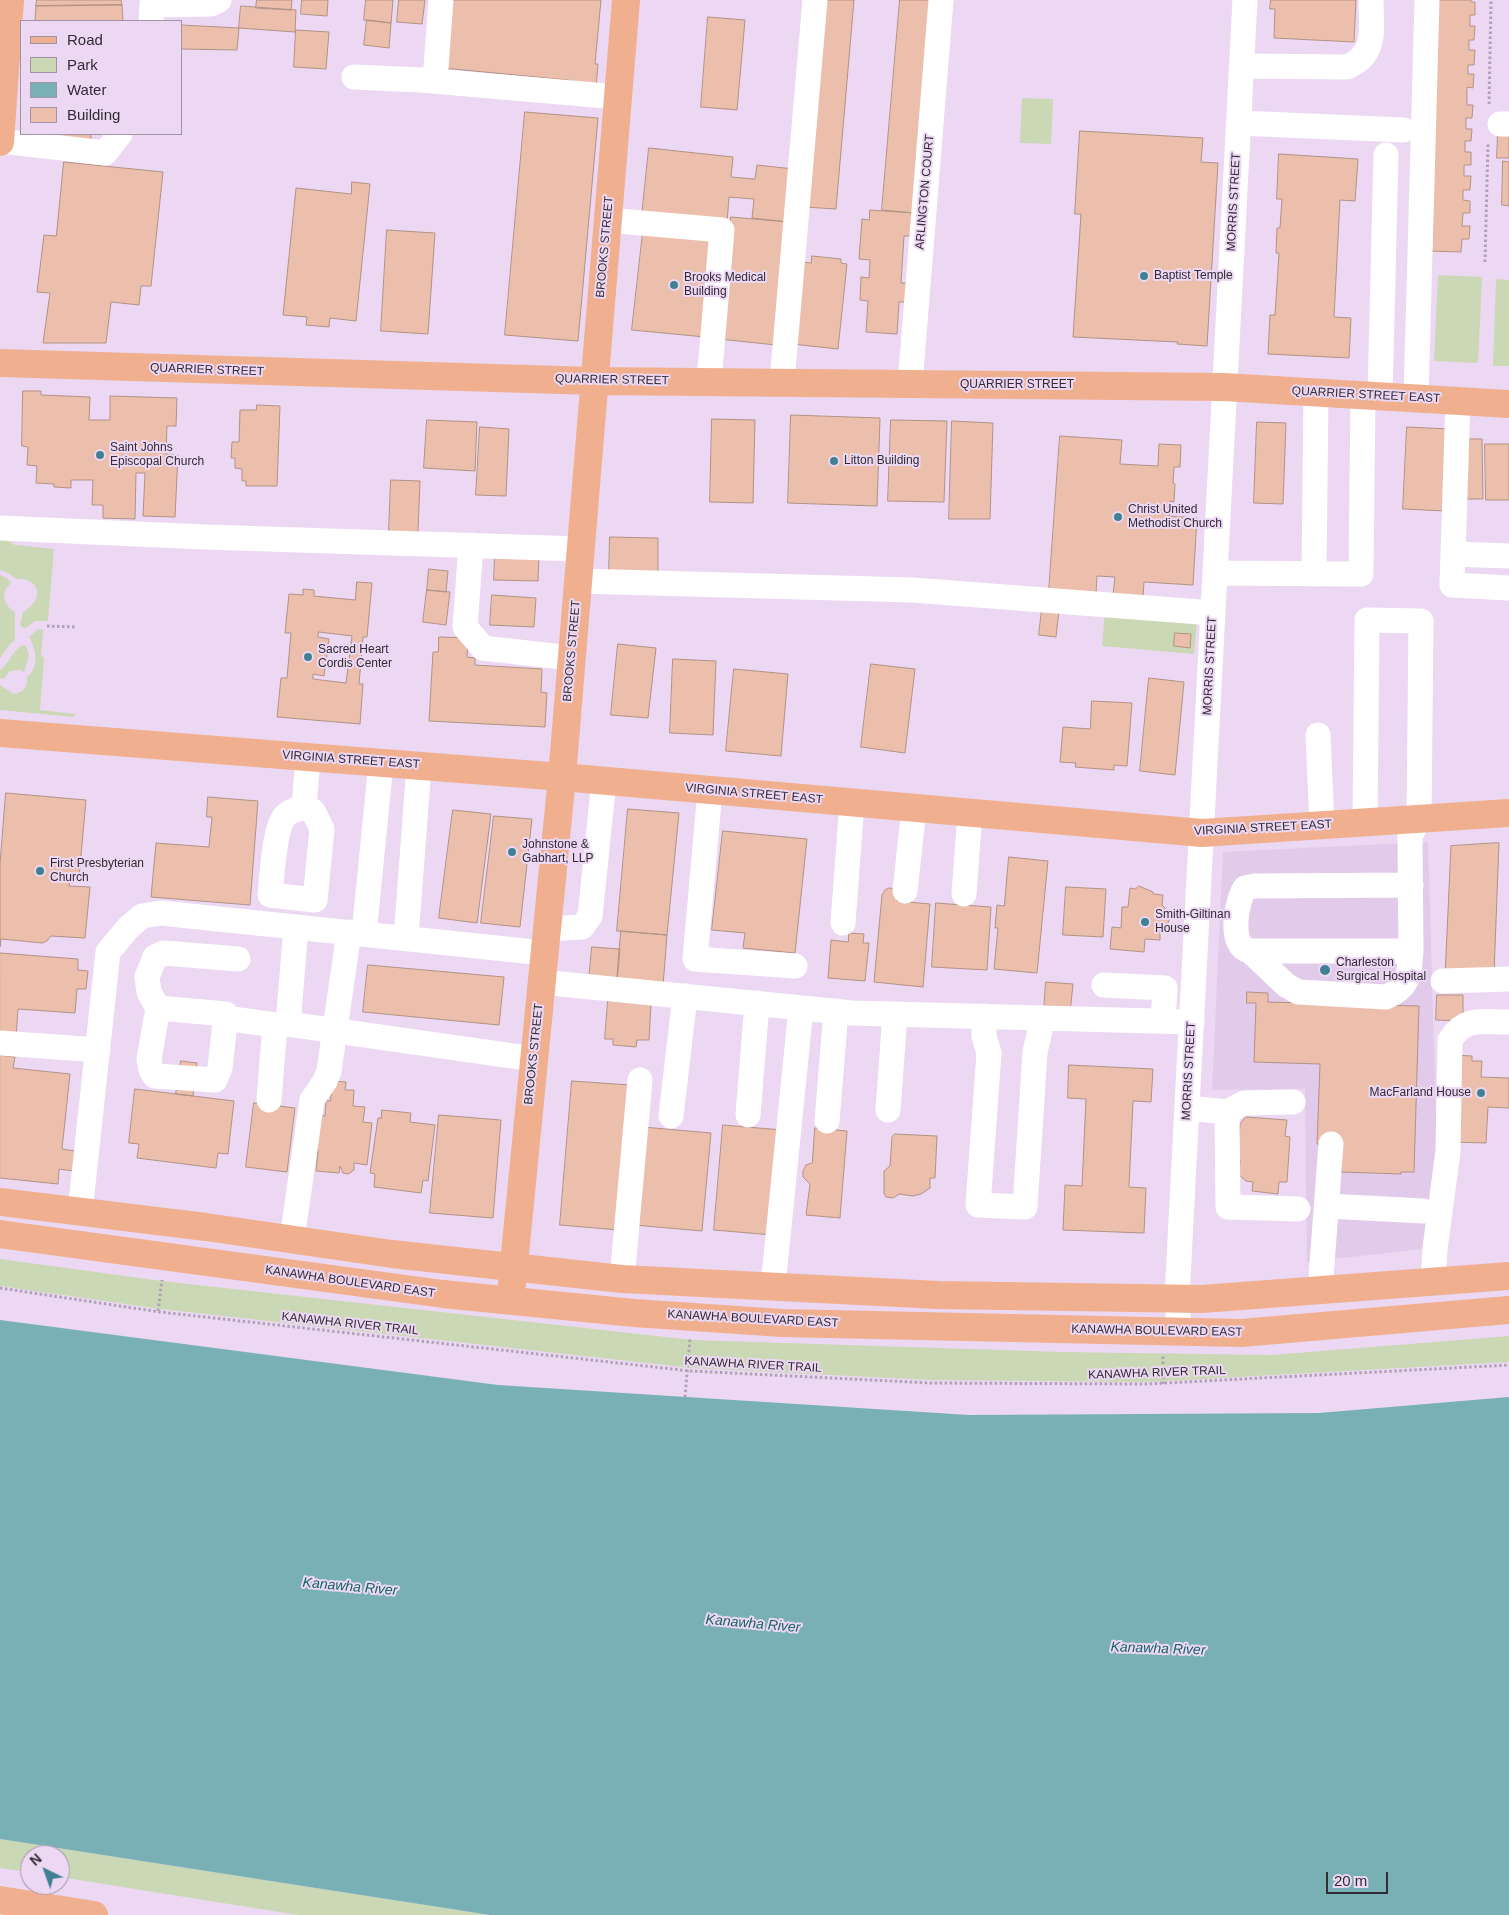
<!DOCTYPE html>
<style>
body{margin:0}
#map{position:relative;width:1509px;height:1915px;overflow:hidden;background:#ecd8f3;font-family:Arial,sans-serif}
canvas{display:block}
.legend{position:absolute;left:20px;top:20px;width:162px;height:115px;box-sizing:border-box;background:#ecd8f3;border:1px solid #a293a7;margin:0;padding:6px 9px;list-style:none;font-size:15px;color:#322b35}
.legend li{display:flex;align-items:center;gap:10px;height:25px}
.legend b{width:25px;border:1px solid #a293a7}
.north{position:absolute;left:20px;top:1845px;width:50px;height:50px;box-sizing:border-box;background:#ecd8f3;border:1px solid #a293a7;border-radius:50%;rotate:318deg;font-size:14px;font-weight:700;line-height:20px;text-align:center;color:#322b35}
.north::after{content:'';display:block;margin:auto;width:18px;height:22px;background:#408093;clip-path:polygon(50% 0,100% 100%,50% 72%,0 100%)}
.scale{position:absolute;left:1326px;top:1872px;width:62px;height:22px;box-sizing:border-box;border:2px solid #322b35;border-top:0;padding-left:6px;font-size:15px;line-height:18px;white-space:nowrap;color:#322b35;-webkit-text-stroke:4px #ecd8f3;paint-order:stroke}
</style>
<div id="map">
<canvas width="1509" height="1915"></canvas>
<ul class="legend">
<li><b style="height:6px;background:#f0b090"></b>Road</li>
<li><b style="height:14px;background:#cbd8b5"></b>Park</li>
<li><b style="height:14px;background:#79b0b6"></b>Water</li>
<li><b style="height:14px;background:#ecbeac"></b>Building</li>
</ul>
<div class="north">N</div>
<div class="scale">20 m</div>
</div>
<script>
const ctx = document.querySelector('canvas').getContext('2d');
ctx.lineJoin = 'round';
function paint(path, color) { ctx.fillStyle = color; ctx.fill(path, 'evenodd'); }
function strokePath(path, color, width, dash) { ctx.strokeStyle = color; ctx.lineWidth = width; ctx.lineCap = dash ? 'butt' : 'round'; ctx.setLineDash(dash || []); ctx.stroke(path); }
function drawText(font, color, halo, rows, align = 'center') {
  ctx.font = font + ' Arial,sans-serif'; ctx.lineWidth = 4; ctx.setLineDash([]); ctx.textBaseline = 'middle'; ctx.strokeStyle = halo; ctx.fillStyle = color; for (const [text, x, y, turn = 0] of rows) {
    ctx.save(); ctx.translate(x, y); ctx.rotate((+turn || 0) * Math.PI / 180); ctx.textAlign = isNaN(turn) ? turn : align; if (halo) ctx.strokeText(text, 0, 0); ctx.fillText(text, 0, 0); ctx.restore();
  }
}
paint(new Path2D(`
 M 1428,842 L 1437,1151 L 1422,1249 L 1307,1262 L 1305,1089 L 1212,1090 L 1223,852 Z`), '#e2caeb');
paint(new Path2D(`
 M 1022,98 L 1053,99 L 1051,144 L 1020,143 Z
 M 1438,275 L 1482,277 L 1478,363 L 1434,361 Z
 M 1496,279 L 1509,280 L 1509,366 L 1493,366 Z
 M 0,540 L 7,540 L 15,545 L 54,549 L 48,621 L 35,621 L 26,628 L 23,628 L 20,625 L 23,612 C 35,606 45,589 29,581 C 26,578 21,580 18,579 C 11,577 10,572 0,570 Z
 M 0,575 L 7,578 L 11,583 C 0,592 3,605 15,612 L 15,640 L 10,644 L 0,658 Z
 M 1105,611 L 1197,619 L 1194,654 L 1102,646 Z
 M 38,629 L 43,630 L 41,656 L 44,658 L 40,710 L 75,714 L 74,717 L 0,710 L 0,685 L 14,694 C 24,692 28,687 27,677 C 40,667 36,649 29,637 Z
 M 23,645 L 26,646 L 29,655 L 24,672 L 19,670 L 10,671 L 4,679 L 0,678 L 0,670 C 10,663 12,650 23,645 Z
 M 0,1259 L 162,1281 L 693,1340 L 1063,1352 L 1272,1355 L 1509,1336 L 1509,1362 L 1147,1382 L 930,1380 L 691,1368 L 160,1309 L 0,1286 Z
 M 0,1839 L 490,1915 L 298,1915 L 60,1877 L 60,1855 L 30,1855 L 30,1872 L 0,1868 Z`), '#cbd8b5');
paint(new Path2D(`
 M 0,1320 L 498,1385 L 969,1415 L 1319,1413 L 1509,1397 L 1509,1915 L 490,1915 L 0,1839 Z`), '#79b0b6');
const building = new Path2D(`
 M 37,0 L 121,0 L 122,5 L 36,6 Z
 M 257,0 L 292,0 L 291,10 L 256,8 Z
 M 302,0 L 328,0 L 327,16 L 301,14 Z
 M 366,0 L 393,0 L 391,23 L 364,20 Z
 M 399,0 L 425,0 L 422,24 L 397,22 Z
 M 450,0 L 601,0 L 595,64 L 598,64 L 596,88 L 567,80 L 443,68 Z
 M 821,0 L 854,0 L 836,209 L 804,207 Z
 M 900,0 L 932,0 L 914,213 L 882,210 Z
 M 1271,0 L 1356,0 L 1354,42 L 1274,38 L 1275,9 L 1270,9 Z
 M 1438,0 L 1471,0 L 1471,2 L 1475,2 L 1475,15 L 1470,15 L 1470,26 L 1475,26 L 1474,40 L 1469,40 L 1469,50 L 1475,50 L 1474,65 L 1468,65 L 1468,74 L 1474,74 L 1473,88 L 1467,87 L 1467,105 L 1473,105 L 1472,118 L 1466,118 L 1466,129 L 1472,129 L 1471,141 L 1465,141 L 1465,152 L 1471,152 L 1471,165 L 1464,165 L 1464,176 L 1471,176 L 1470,190 L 1463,190 L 1463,200 L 1470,201 L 1470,213 L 1463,213 L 1462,226 L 1470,226 L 1469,239 L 1462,239 L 1461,252 L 1428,251 Z
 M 122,5 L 123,21 L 35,21 L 36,6 Z
 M 241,6 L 296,10 L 295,32 L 239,28 Z
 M 708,17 L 745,20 L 737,110 L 701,107 Z
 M 367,20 L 391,23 L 389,48 L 364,45 Z
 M 181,25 L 239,28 L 237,50 L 181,49 Z
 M 296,30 L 329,32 L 326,69 L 294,67 Z
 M 525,112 L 598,118 L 578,341 L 505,335 Z
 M 1080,131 L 1203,138 L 1201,162 L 1218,163 L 1207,346 L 1177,344 L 1178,342 L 1073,337 L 1081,214 L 1075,214 Z
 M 1498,133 L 1509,133 L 1509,158 L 1497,158 Z
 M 32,134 L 91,134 L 91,140 Z
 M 649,148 L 733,157 L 731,177 L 755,179 L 757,165 L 794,169 L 789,222 L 752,218 L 754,199 L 729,197 L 727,223 L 642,215 Z
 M 1279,154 L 1358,159 L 1355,201 L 1340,200 L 1334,317 L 1351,318 L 1349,358 L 1268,354 L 1270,315 L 1275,315 L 1279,253 L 1276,253 L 1277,228 L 1280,228 L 1282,199 L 1277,199 Z
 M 1503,161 L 1509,162 L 1509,206 L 1502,205 Z
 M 64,162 L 163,172 L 151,286 L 141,286 L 139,305 L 111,302 L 106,343 L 43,343 L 50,293 L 37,292 L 44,235 L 56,236 Z
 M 352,182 L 370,184 L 356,321 L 330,318 L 329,327 L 306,325 L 307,317 L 283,315 L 296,188 L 351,194 Z
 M 870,210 L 914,213 L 912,236 L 904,236 L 901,283 L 909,283 L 908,302 L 899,302 L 897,334 L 866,332 L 868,301 L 860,300 L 861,277 L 869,278 L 870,260 L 859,259 L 862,219 L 869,220 Z
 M 731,217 L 789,222 L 776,345 L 719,339 Z
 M 387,230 L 435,233 L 428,334 L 381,331 Z
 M 643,232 L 716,239 L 705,337 L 632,330 Z
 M 812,256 L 841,259 L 841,263 L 847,264 L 838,349 L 792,344 L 801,262 L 811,263 Z
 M 23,391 L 41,391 L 41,395 L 90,397 L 89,420 L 110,420 L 110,396 L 177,398 L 176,426 L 167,426 L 166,454 L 178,455 L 175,517 L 143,516 L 145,473 L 136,473 L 135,519 L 103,518 L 103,505 L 92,505 L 93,480 L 71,480 L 71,488 L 54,487 L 54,484 L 36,483 L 37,466 L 27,465 L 28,447 L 22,446 Z
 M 257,405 L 280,406 L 277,486 L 246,486 L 246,481 L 242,481 L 242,469 L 235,468 L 235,458 L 231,458 L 232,442 L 239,442 L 240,410 L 256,410 Z
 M 791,415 L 880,418 L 877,506 L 788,503 Z
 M 712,419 L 755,420 L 753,503 L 710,502 Z
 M 427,420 L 477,422 L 475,471 L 424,468 Z
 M 891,420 L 947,421 L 944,502 L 888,501 Z
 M 952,421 L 993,423 L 990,519 L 949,519 Z
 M 1257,422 L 1286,423 L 1283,504 L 1254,503 Z
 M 480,427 L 509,429 L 506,496 L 476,495 Z
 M 1407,427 L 1449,429 L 1446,511 L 1403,509 Z
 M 1060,436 L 1122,440 L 1120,464 L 1158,466 L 1159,444 L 1181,445 L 1180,467 L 1174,467 L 1173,483 L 1175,484 L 1174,502 L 1170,501 L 1169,516 L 1197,518 L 1193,585 L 1144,582 L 1143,597 L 1113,595 L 1115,577 L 1097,576 L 1096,594 L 1049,591 Z
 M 1458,439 L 1482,439 L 1483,499 L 1458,499 Z
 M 1485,444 L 1509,444 L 1509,500 L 1486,500 Z
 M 391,480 L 420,481 L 418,532 L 389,531 Z
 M 610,537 L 658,538 L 658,573 L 609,572 Z
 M 495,554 L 539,556 L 538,581 L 494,580 Z
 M 429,569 L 448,571 L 446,592 L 427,590 Z
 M 357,582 L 372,583 L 367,637 L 363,637 L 359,684 L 363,684 L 360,724 L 277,717 L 281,678 L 287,678 L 291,633 L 285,633 L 289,594 L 303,595 L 303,589 L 314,590 L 314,596 L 355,600 ZM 319,632 L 352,636 L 346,683 L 313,679 L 313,674 L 324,676 L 329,639 L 318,637 Z
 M 427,590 L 450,592 L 446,625 L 423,622 Z
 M 492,595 L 536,598 L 534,627 L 490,625 Z
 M 1042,609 L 1059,610 L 1056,637 L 1039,635 Z
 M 1175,633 L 1191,634 L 1190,648 L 1174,646 Z
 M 439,637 L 468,638 L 467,657 L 475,658 L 475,665 L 542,669 L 541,692 L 547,693 L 545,727 L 429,721 L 433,652 L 438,652 Z
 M 618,644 L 656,648 L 648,718 L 611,715 Z
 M 673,659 L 716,661 L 713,735 L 670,733 Z
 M 871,664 L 915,669 L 905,753 L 861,747 Z
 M 734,669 L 788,674 L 781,756 L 726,751 Z
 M 1149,678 L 1184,682 L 1175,775 L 1140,771 Z
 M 1092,701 L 1132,703 L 1127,766 L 1114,765 L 1114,770 L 1075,767 L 1076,763 L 1060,762 L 1063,727 L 1090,729 Z
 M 6,793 L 86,800 L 79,878 L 70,878 L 69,886 L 90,887 L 85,938 L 51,936 L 47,941 L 42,943 L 1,939 L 0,947 L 0,864 Z
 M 208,797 L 258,801 L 250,905 L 151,897 L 156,843 L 209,847 L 212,817 L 207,817 Z
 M 628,809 L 679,813 L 667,935 L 617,931 Z
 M 453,810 L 491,814 L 477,923 L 439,918 Z
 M 494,816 L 532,819 L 520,927 L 481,923 Z
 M 723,831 L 807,839 L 795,953 L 743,948 L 745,933 L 712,930 Z
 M 1499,843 L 1494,974 L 1445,976 L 1451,846 Z
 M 1009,857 L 1048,861 L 1037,973 L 994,969 L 998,928 L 995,928 L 997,905 L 1004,906 Z
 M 1139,886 L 1153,892 L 1153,894 L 1163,895 L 1162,905 L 1165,908 L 1170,918 L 1167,925 L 1160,930 L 1160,940 L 1145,939 L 1144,952 L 1110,949 L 1112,927 L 1121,928 L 1122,907 L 1128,907 L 1130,888 L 1135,889 Z
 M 1066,887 L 1106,889 L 1103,937 L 1063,935 Z
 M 890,888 L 894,889 L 897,901 L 930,904 L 923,987 L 874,982 L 882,895 L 885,890 Z
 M 936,903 L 991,907 L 987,970 L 932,967 Z
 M 621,931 L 667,935 L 663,986 L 617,982 Z
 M 849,933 L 864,934 L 863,943 L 869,943 L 865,981 L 828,978 L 831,940 L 848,942 Z
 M 592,947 L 620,949 L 617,982 L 589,980 Z
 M 0,953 L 78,959 L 78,970 L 88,971 L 86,989 L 77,989 L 75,1013 L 18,1009 L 16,1037 L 0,1035 Z
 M 368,965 L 504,977 L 499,1025 L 363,1012 Z
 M 1046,982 L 1073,984 L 1070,1013 L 1044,1010 Z
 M 1247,992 L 1268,993 L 1268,1002 L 1419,1006 L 1414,1172 L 1401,1172 L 1401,1174 L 1341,1172 L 1342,1145 L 1317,1144 L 1320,1064 L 1254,1062 L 1256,1003 L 1247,1003 Z
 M 1437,995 L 1463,995 L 1463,1021 L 1436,1020 Z
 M 608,1001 L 651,1004 L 649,1040 L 637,1040 L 636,1047 L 613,1045 L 613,1039 L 605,1039 Z
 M 0,1055 L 15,1057 L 13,1068 L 70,1074 L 62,1149 L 75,1151 L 73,1171 L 59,1169 L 58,1184 L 0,1178 Z
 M 1454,1055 L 1472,1056 L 1472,1061 L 1482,1061 L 1481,1077 L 1509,1078 L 1509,1108 L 1488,1107 L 1486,1143 L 1450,1142 Z
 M 181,1061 L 197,1063 L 193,1096 L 176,1094 Z
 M 1069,1065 L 1153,1069 L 1151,1102 L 1133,1101 L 1129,1187 L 1146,1188 L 1144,1233 L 1063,1230 L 1065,1185 L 1082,1186 L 1086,1099 L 1068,1098 Z
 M 333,1081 L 346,1082 L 345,1090 L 354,1090 L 353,1106 L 365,1107 L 363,1122 L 372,1123 L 367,1165 L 354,1163 L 354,1170 L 348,1174 L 343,1173 L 340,1166 L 339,1173 L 316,1171 L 318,1150 L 311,1149 L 315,1115 L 325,1116 L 326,1100 L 330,1101 Z
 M 572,1081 L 630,1085 L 619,1230 L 560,1225 Z
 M 135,1089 L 234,1101 L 228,1154 L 218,1153 L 216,1168 L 137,1158 L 139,1144 L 129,1143 Z
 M 254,1103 L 295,1108 L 287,1172 L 246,1167 Z
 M 382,1110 L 411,1113 L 410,1122 L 435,1125 L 428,1181 L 423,1180 L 421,1193 L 374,1187 L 375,1174 L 370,1173 L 378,1118 L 381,1118 Z
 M 439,1115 L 501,1120 L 493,1218 L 430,1213 Z
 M 1246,1117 L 1287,1120 L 1285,1136 L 1290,1137 L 1287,1182 L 1279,1182 L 1278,1194 L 1252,1191 L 1253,1182 L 1246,1181 L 1239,1175 L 1240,1160 L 1237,1160 L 1240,1124 Z
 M 723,1125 L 782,1130 L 772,1235 L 714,1230 Z
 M 643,1127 L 711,1133 L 702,1231 L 634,1225 Z
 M 815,1128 L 847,1131 L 840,1218 L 806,1215 L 810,1184 L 803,1177 L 803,1171 L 806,1165 L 812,1163 Z
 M 895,1134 L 937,1136 L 935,1178 L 930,1178 L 930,1188 L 921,1194 L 913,1196 L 899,1194 L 893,1198 L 886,1197 L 884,1194 L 884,1171 L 890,1166 L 892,1137 Z`);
paint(building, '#ecbeac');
strokePath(building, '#b19285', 1);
strokePath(new Path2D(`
 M 1489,104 L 1491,0
 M 1485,262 L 1488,143
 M 47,626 L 77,627
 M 0,1288 L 160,1312 L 690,1371 L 930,1383 L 1147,1384 L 1509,1365
 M 158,1311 L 162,1280
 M 1163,1384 L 1163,1355
 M 685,1397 L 690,1339`), '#b1a1b6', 3, [2.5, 2.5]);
strokePath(new Path2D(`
 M 151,21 L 152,5 L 211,4 L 219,0
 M 1242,66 L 1347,67 C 1378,54 1371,28 1371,0
 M 354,77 L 421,80 L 618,97
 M 435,81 L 441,0
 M 1239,123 L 1403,130
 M 1500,124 L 1509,124
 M 0,141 L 105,153 L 120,134
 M 607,220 L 722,230 L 709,381
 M 782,382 L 815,0
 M 910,384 L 941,0
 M 1380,396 L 1386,155
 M 1416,398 L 1427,0
 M 1458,400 L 1452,585 L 1509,588
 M 0,528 L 205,537 L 580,549
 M 471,545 L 465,627 L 483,648 L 571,658
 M 1453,554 L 1509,556
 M 1215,573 L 1361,574 L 1363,395
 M 1314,574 L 1316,392
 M 577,581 L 913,590 L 1213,613
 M 1318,735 L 1322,825
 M 710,790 L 695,959 L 795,966
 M 304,808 C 297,809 292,810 286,815 C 274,826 272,877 270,895 L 315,900 L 322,829 L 313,811 L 304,808 L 308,757
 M 1365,823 L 1367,620 L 1421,621 L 1419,819 L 1410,836 L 1411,951 L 1250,951 C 1228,947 1236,902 1245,888 L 1255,886 L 1411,885
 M 905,891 L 914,808
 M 964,894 L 970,813
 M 843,923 L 852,802
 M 296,927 L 288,1024 L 534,1059
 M 546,929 L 582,927 L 590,916 L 604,780
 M 364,934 L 381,763
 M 406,938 L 419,766
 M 1250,951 L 1286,985 L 1298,992 L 1386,997 C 1410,987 1409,974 1411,951
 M 1443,981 L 1509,979
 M 541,982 L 852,1013 L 1192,1022
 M 1104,985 L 1165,988 L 1163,1021
 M 158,1008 L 226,1014 L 220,1068 L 215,1080 L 155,1076 L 151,1070 L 149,1059 L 158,1008 L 149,992 L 147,977 L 155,957 L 164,953 L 238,959
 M 984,1016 L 984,1036 L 989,1053 L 978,1205 L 1025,1207 L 1035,1052 L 1043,1018
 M 225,1018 L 275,1025
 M 0,1043 L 98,1050
 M 269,1100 L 275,1025 L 288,1024
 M 1187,1108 L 1227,1112 L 1244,1103 L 1293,1102
 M 888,1110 L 895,1014
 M 1227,1112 L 1228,1207 L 1298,1209
 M 748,1115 L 757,1003
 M 671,1116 L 685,996
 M 827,1121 L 836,1011
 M 1327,1206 L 1423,1211
 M 80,1212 L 108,952 L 128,928 L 142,916 L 161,913 L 544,953
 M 292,1239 L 312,1100 L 325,1081 L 329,1071 L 349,932
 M 622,1279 L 640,1080
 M 1433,1282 L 1435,1249 L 1448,1151 L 1450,1040 C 1465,1016 1484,1022 1509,1022
 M 773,1286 L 801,1008
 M 1320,1291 L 1331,1144
 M 1178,1332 L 1178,1278 L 1245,0`), '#fff', 25);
strokePath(new Path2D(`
 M 0,142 L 10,0
 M 0,363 L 594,381 L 1224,387 L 1509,404
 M 0,733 L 562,777 L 1202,833 L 1509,813
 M 0,1202 L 206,1227 L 392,1254 L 622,1279 L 938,1295 L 1202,1299 L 1509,1276
 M 0,1234 L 443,1294 L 634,1313 L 782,1323 L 1241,1333 L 1509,1310
 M 512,1284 L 562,777 L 626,0
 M 0,1900 L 94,1915`), '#f0b090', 28);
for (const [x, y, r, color] of [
 [1144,276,5,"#408093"],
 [674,285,5,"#408093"],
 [100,455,5,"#408093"],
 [834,461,5,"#408093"],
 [1118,517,5,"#408093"],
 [308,657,5,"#408093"],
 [512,852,5,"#408093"],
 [40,871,5,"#408093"],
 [1145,922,5,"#408093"],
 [1325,970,6,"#408093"],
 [1481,1093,5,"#408093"]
]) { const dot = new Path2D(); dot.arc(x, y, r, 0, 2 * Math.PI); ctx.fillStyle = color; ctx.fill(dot); strokePath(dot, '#ecd8f3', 2); }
drawText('12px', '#322b35', '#ecd8f3', [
 ["ARLINGTON COURT",925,192,-85],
 ["MORRIS STREET",1234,202,-87],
 ["BROOKS STREET",605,247,-85],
 ["QUARRIER STREET",207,370,2],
 ["QUARRIER STREET",612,380,1],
 ["QUARRIER STREET",1017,385],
 ["QUARRIER STREET EAST",1366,395,3],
 ["BROOKS STREET",572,651,-85],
 ["MORRIS STREET",1210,666,-87],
 ["VIRGINIA STREET EAST",351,760,4],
 ["VIRGINIA STREET EAST",754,794,5],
 ["VIRGINIA STREET EAST",1263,828,-3],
 ["BROOKS STREET",534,1054,-84],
 ["MORRIS STREET",1189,1071,-87],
 ["KANAWHA BOULEVARD EAST",350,1282,8],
 ["KANAWHA BOULEVARD EAST",753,1319,3],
 ["KANAWHA RIVER TRAIL",350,1324,6],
 ["KANAWHA BOULEVARD EAST",1157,1331,1],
 ["KANAWHA RIVER TRAIL",753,1365,3],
 ["KANAWHA RIVER TRAIL",1157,1373,-2]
]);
drawText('12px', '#322b35', '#ecd8f3', [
 ["Baptist Temple",1154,276],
 ["Brooks Medical",684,278],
 ["Building",684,292],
 ["Saint Johns",110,448],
 ["Episcopal Church",110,462],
 ["Litton Building",844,461],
 ["Christ United",1128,510],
 ["Methodist Church",1128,524],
 ["Sacred Heart",318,650],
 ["Cordis Center",318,664],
 ["Johnstone &",522,845],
 ["Gabhart, LLP",522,859],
 ["First Presbyterian",50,864],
 ["Church",50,878],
 ["Smith-Giltinan",1155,915],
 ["House",1155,929],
 ["Charleston",1336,963],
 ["Surgical Hospital",1336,977],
 ["MacFarland House",1471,1093,"right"]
], 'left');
drawText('italic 14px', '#156169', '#ecd8f3', [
 ["Kanawha River",350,1587,5],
 ["Kanawha River",753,1624,5],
 ["Kanawha River",1158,1649,2]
]);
</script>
